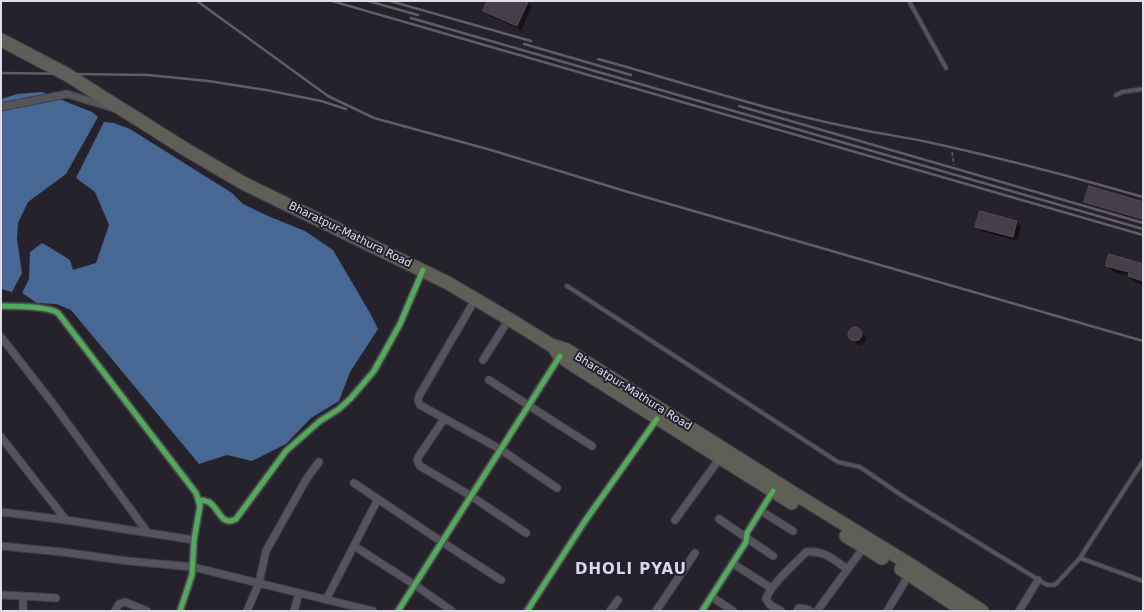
<!DOCTYPE html>
<style>
body{margin:0}
#map{position:relative;width:1144px;height:612px;overflow:hidden;background:#25222c;font-family:"DejaVu Sans",sans-serif}
canvas{display:block}
.frame{position:absolute;inset:0;border:2px solid #e0dde8;pointer-events:none}
</style>
<div id="map">
<canvas width="1144" height="612"></canvas>
<div class="frame"></div>
</div>
<script>
const ctx = document.querySelector('canvas').getContext('2d');
ctx.lineJoin = 'round';
function paint(path, color) { ctx.fillStyle = color; ctx.fill(path, 'evenodd'); }
function strokePath(path, color, width, dash) { ctx.strokeStyle = color; ctx.lineWidth = width; ctx.lineCap = dash ? 'butt' : 'round'; ctx.setLineDash(dash || []); ctx.stroke(path); }
function drawText(font, color, halo, rows, align = 'center') {
  ctx.font = font + ' "DejaVu Sans",sans-serif'; ctx.lineWidth = 4; ctx.setLineDash([]); ctx.textBaseline = 'middle'; ctx.strokeStyle = halo; ctx.fillStyle = color; for (const [text, x, y, turn = 0] of rows) {
    ctx.save(); ctx.translate(x, y); ctx.rotate((+turn || 0) * Math.PI / 180); ctx.textAlign = isNaN(turn) ? turn : align; if (halo) ctx.strokeText(text, 0, 0); ctx.fillText(text, 0, 0); ctx.restore();
  }
}
paint(new Path2D(`
 M 42,92 L 92,112 L 98,117 L 66,174 L 28,202 L 18,223 L 17,239 L 22,273 L 12,292 L 1,289 L 1,99 L 17,94 Z
 M 104,122 L 114,123 L 130,129 L 232,193 L 243,204 L 268,216 L 305,231 L 333,250 L 370,313 L 378,329 L 350,372 L 339,401 L 311,418 L 286,444 L 252,461 L 227,455 L 199,464 L 71,310 L 56,304 L 37,303 L 22,293 L 29,279 L 30,252 L 42,243 L 54,250 L 70,260 L 73,270 L 96,263 L 109,225 L 95,192 L 76,178 Z`), '#476794');
paint(new Path2D(`
 M 488,1 L 524,1 L 527,2 L 532,7 L 521,30 L 489,15 L 484,10 Z
 M 981,212 L 1017,222 L 1021,227 L 1017,241 L 981,231 L 977,226 Z
 M 1107,265 L 1143,265 L 1143,285 L 1135,282 L 1128,276 L 1113,272 Z
 M 856,328 L 866,337 L 866,341 L 861,345 L 858,345 L 849,338 L 849,332 L 852,329 Z`), '#0007');
const building = new Path2D(`
 M 487,1 L 526,1 L 528,2 L 517,26 L 483,11 Z
 M 1089,186 L 1143,202 L 1143,219 L 1084,202 Z
 M 980,211 L 1017,221 L 1013,237 L 975,227 Z
 M 1109,254 L 1143,264 L 1143,281 L 1128,276 L 1129,272 L 1106,266 Z
 M848 334a7 7 0 1 1 14 0a7 7 0 1 1-14 0Z`);
paint(building, '#463e4a');
strokePath(building, '#524e55', 1);
const lane = new Path2D(`
 M 909,1 L 946,68
 M 1116,95 L 1122,92 L 1143,89
 M 567,286 L 838,462 L 860,467 L 904,497 L 1047,585 L 1054,585 L 1057,583 L 1080,558 L 1143,461
 M 1080,558 L 1143,581`);
const street = new Path2D(`
 M 1,107 L 67,94 L 113,108
 M 476,298 L 419,396 L 418,400 L 420,405 L 500,449 L 557,488
 M 1,306 C 14,306 48,306 58,313 L 196,493 L 200,506 L 194,540 L 192,575 L 180,611
 M 1,337 L 51,401 L 148,533
 M 483,360 L 509,319
 M 489,380 L 592,446
 M 444,419 L 419,456 L 417,460 L 420,466 L 471,496 L 526,533
 M 1,437 L 66,520
 M 354,483 L 442,542 L 501,580
 M 199,500 C 202,500 206,501 209,502 C 219,508 221,527 236,519 L 286,451 L 320,421 L 339,409 L 351,398 L 374,371 L 400,324 L 423,270
 M 761,511 L 793,531
 M 1,512 L 66,520 L 194,540
 M 719,519 L 773,556
 M 675,520 L 720,458
 M 1,546 L 62,552 L 128,561 L 193,567 L 373,611
 M 354,546 L 415,585 L 452,611
 M 732,563 L 771,588
 M 1,595 L 23,596
 M 712,597 L 733,611
 M 326,600 L 378,499
 M 23,611 L 23,596 L 56,598
 M 115,611 L 119,604 L 125,602 L 147,611
 M 247,611 L 259,583 L 266,551 L 307,478 L 319,462
 M 294,611 L 299,593
 M 398,611 L 560,356
 M 527,611 L 585,521 L 657,419
 M 610,611 L 618,600
 M 656,611 L 695,553
 M 702,611 L 746,542 L 747,533 L 773,491
 M 781,611 L 770,605 L 766,599 C 770,585 795,564 806,552 C 824,550 833,559 847,569
 M 797,611 L 799,608 L 806,609 L 810,611
 M 817,611 L 864,547
 M 887,611 L 909,575
 M 1019,611 L 1038,580`);
const highway = new Path2D(`
 M 1,40 L 66,74 L 185,149 L 243,183 L 448,283 L 509,319 L 551,345 L 567,350 L 795,494 L 914,567 L 982,611
 M 556,351 L 560,356 L 584,372 L 792,503
 M 846,536 L 882,558
 M 901,569 L 964,611`);
strokePath(lane, '#403e46', 5.5);
strokePath(street, '#403e46', 9);
strokePath(highway, '#403e46', 15);
strokePath(new Path2D(`
 M 952,152 L 954,165`), '#605f65', 1.5, [4, 2]);
strokePath(lane, '#55535b', 3.5);
strokePath(street, '#55535b', 7);
strokePath(highway, '#5f5f57', 13);
strokePath(new Path2D(`
 M 197,1 L 328,96 L 374,118 L 491,150 L 628,192 L 1143,341
 M 332,1 L 1143,235
 M 368,1 L 418,15
 M 390,1 L 531,41
 M 411,18 L 1143,229
 M 524,44 L 631,75
 M 598,59 C 682,82 765,110 849,127 C 874,133 899,136 923,141 C 997,157 1070,176 1143,197
 M 1,73 L 148,75 L 208,81 L 266,90 L 321,101 L 346,109
 M 739,106 L 1143,223`), '#605e64', 2.5);
strokePath(new Path2D(`
 M 1,306 C 14,306 48,306 58,313 L 196,493 L 200,506 L 194,540 L 192,575 L 180,611
 M 199,500 C 202,500 206,501 209,502 C 219,508 221,527 236,519 L 286,451 L 320,421 L 339,409 L 351,398 L 374,371 L 400,324 L 423,270
 M 398,611 L 560,356
 M 527,611 L 585,521 L 657,419
 M 702,611 L 746,542 L 747,533 L 773,491`), '#51ab58', 5);
drawText('11px', '#e0dde8', '#241f2f', [
 ["Bharatpur-Mathura Road",350,235,26],
 ["Bharatpur-Mathura Road",633,392,32]
]);
ctx.letterSpacing = '1px';
drawText('bold 15px', '#ddd7ec', '#241f2f', [
 ["DHOLI PYAU",631,570]
]);
ctx.letterSpacing = '0px';
</script>
